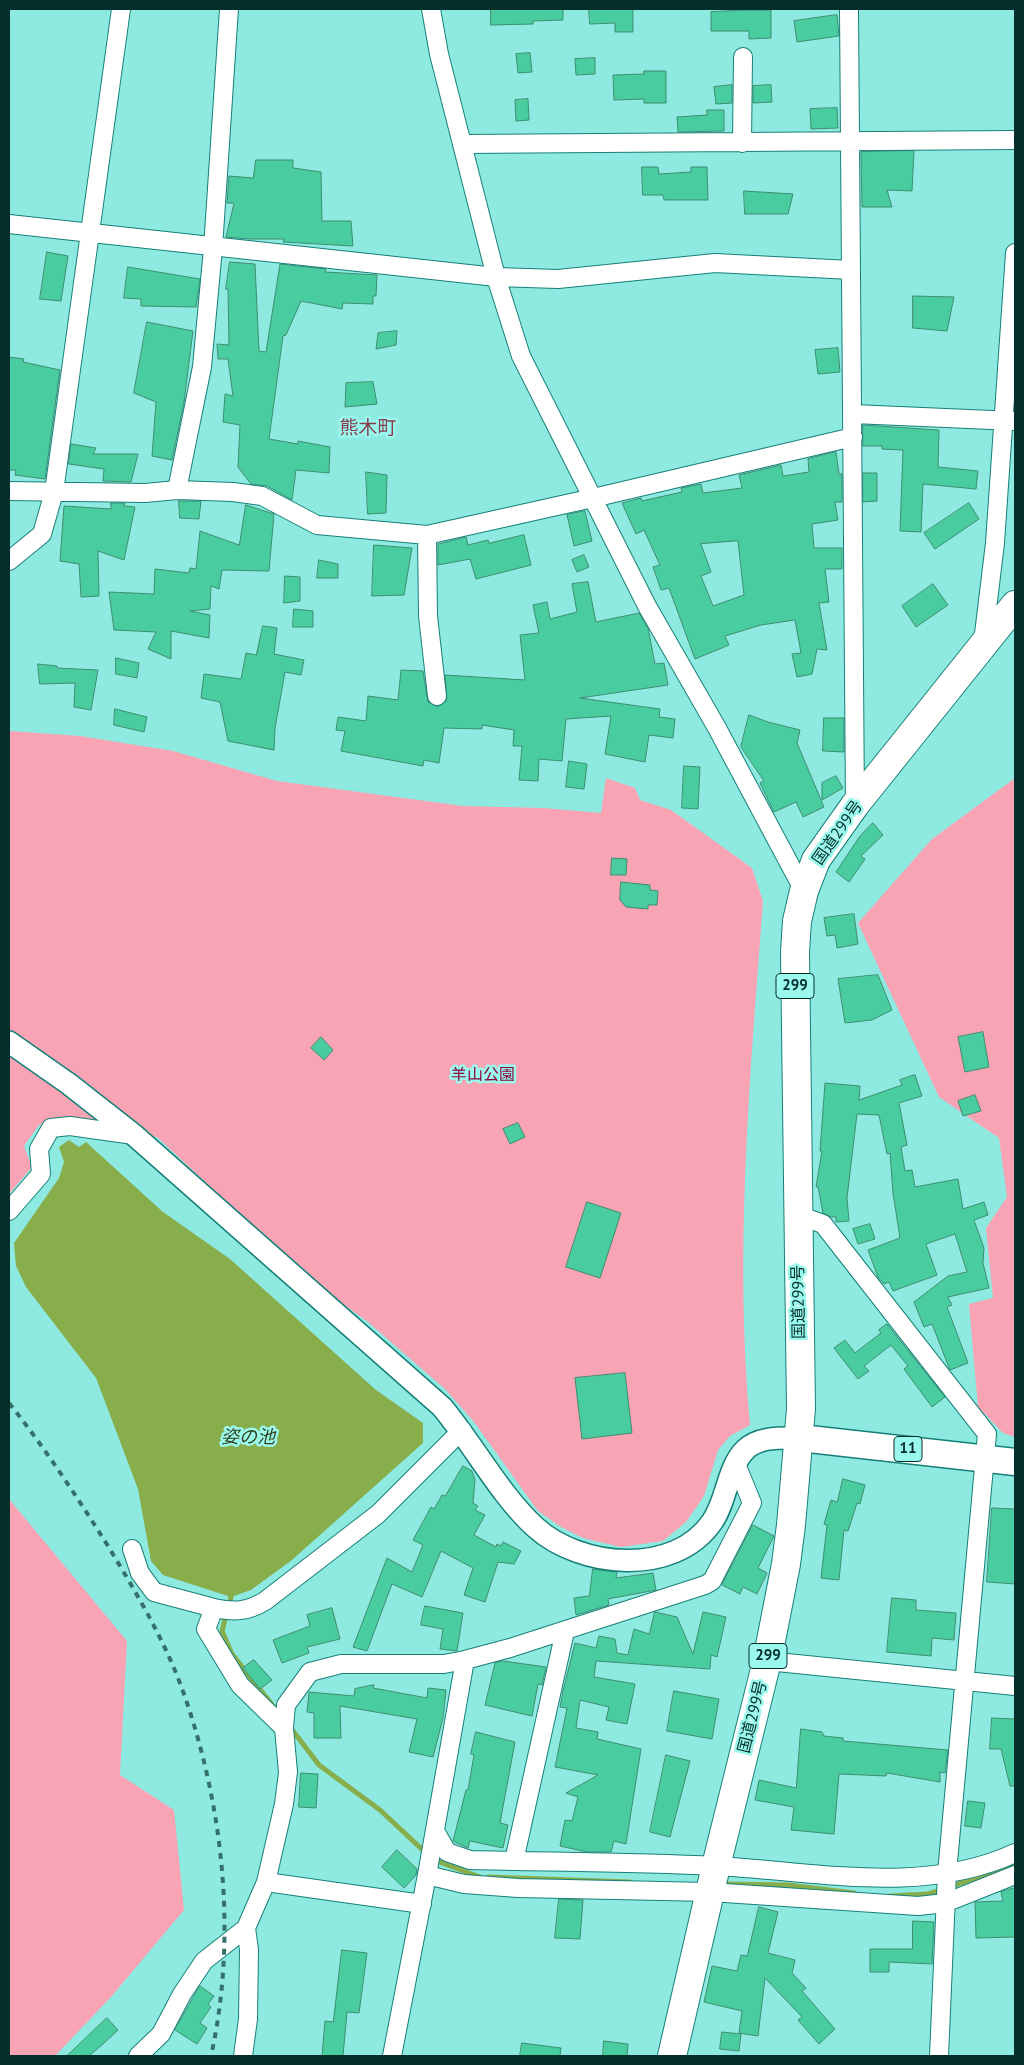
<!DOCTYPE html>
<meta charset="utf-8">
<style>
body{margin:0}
#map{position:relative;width:1024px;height:2065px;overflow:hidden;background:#8eeae0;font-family:"PT Sans",sans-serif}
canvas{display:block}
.frame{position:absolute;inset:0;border:10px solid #042e2b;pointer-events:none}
</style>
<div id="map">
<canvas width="1024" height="2065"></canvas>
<div class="frame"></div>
</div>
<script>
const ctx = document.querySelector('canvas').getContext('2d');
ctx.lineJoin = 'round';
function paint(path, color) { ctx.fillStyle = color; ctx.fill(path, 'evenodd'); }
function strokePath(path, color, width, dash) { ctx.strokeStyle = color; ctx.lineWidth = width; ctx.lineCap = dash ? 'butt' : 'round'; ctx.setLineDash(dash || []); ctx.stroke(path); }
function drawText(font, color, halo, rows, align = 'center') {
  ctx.font = font + ' "PT Sans","Noto Sans JP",sans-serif'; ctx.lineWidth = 5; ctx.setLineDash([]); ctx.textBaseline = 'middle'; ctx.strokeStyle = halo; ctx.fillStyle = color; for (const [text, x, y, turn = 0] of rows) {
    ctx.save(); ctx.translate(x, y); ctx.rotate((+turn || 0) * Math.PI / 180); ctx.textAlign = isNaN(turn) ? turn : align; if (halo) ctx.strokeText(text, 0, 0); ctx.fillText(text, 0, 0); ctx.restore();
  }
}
paint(new Path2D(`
 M 9,731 L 80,736 L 173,751 L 277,781 L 463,806 L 543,808 L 601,813 L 606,778 L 635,788 L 640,800 L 671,810 L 752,868 L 763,901 C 750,1076 734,1250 750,1425 L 730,1436 L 718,1450 L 704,1496 L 686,1522 L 663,1541 L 621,1547 L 583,1538 L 561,1527 L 538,1511 L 474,1422 L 446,1390 L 368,1322 L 310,1280 L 157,1137 L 134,1135 L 59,1118 L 39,1125 L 24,1146 L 32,1167 L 9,1194 Z
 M 1015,778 L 1015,1437 L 1003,1433 L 978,1407 L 969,1304 L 993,1298 L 986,1228 L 1007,1197 L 999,1138 L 939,1097 L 858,923 L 932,839 Z
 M 9,1499 L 127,1641 L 120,1775 L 174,1810 L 184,1910 L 111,1997 L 55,2056 L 9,2056 Z`), '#f9a4b5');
paint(new Path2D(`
 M 69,1140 L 79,1147 L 86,1142 L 163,1212 L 230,1259 L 376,1390 L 423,1423 L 423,1443 L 292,1560 L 251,1590 L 231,1597 L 163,1575 L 151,1561 L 138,1489 L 96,1378 L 26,1287 L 16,1266 L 14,1243 L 59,1178 L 64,1162 L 59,1147 Z`), '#88ad4b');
strokePath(new Path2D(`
 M 231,1597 L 222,1631 L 232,1654 L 274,1707
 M 290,1727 L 319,1765 L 380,1810 L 426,1853
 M 434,1860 L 480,1877
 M 488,1877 L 630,1882
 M 721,1884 L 788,1885 L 854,1893
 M 890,1896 L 928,1894 L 1015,1865`), '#88ad4b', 5);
const building = new Path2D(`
 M 491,9 L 563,9 L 563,20 L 533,21 L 533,24 L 491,25 Z
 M 589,9 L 633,9 L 633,32 L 615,32 L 615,23 L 590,24 Z
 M 745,10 L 771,10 L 771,38 L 749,39 L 749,31 L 711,31 L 711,12 Z
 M 837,15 L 839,36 L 797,42 L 794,21 Z
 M 530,53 L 532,72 L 518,73 L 516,54 Z
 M 595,58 L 595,74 L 576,75 L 575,59 Z
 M 644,71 L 666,71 L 666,103 L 644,103 L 644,99 L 614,100 L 613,75 L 644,74 Z
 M 732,85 L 732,103 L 716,104 L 714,87 Z
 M 771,85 L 772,102 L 753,103 L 753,86 Z
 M 528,99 L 529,120 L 516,121 L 515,100 Z
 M 837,108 L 838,128 L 811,129 L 810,109 Z
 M 707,110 L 724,110 L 724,131 L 678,132 L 677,117 L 707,115 Z
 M 914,151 L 912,191 L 887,190 L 892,207 L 862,207 L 861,152 Z
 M 256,160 L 293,160 L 293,168 L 321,172 L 322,221 L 351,221 L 353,246 L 283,242 L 284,239 L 249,239 L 226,237 L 234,203 L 227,203 L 229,176 L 253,178 Z
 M 642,167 L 658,167 L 659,174 L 691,172 L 691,167 L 707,167 L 708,200 L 664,200 L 663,195 L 643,195 Z
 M 744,191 L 793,194 L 788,214 L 745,214 Z
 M 47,252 L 68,256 L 61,301 L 40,299 Z
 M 230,262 L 255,264 L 259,351 L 266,352 L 280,264 L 326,269 L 325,272 L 377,275 L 376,296 L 373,296 L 373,304 L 343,303 L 342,309 L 301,301 L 286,335 L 283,336 L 269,439 L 298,444 L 298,441 L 330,447 L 329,473 L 296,470 L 292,500 L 267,486 L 251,484 L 238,467 L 240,425 L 223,422 L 225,394 L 233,396 L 228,359 L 218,359 L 217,344 L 229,345 L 228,289 L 226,289 Z
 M 128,267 L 200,279 L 196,307 L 141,306 L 141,299 L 124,298 Z
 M 913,296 L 954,297 L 947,331 L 913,328 Z
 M 147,322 L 193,331 L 184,402 L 172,460 L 152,456 L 156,402 L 134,393 Z
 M 397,331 L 396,345 L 376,349 L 378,333 Z
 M 838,348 L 840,372 L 818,374 L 815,350 Z
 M 9,357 L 24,359 L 23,362 L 60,370 L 45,479 L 15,475 L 16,470 L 9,470 Z
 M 373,382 L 377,404 L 345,407 L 346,383 Z
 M 863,425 L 939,430 L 938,467 L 978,471 L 976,489 L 923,484 L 921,532 L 900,531 L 903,450 L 882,449 L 882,446 L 863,446 Z
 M 71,444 L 96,448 L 93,454 L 138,454 L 131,482 L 103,481 L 104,469 L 69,464 Z
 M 836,452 L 839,474 L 842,474 L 842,502 L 835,502 L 838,520 L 812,524 L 814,548 L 842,548 L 842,569 L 825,569 L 829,602 L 819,603 L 827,650 L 817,649 L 812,674 L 797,677 L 792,654 L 801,653 L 795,620 L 761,625 L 725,636 L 729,645 L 695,659 L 669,588 L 661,590 L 653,567 L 660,565 L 644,530 L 636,534 L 622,503 L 641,498 L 642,501 L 682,492 L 681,488 L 701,484 L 703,493 L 742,488 L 739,475 L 781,465 L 783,476 L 809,472 L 808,459 ZM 738,541 L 744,595 L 713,606 L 701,576 L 711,572 L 701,544 Z
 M 366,472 L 387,475 L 386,513 L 368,514 Z
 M 863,473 L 877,473 L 877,501 L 863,502 Z
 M 179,501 L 201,501 L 199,519 L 180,518 Z
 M 111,503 L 125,503 L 124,506 L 135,507 L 124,560 L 98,551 L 99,596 L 81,597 L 79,564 L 60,561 L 64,506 L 111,509 Z
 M 969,503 L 979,519 L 935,549 L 924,533 Z
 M 246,505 L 274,514 L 269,571 L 222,570 L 219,589 L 211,586 L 210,609 L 190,611 L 210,615 L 209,638 L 171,631 L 171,659 L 148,649 L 156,632 L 114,630 L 109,592 L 154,594 L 155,569 L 189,573 L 190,568 L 196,569 L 200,531 L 239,545 Z
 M 585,511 L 592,541 L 574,546 L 567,515 Z
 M 524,535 L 531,565 L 476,579 L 470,559 L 438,565 L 438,544 L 466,537 L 468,545 L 488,540 L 489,543 Z
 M 374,545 L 412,548 L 404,595 L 372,596 Z
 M 584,555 L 589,567 L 577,572 L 572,560 Z
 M 319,560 L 338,564 L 338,578 L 317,578 Z
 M 285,576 L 300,577 L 300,601 L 284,603 Z
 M 588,582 L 596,622 L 639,613 L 648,628 L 655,664 L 664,663 L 668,685 L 580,698 L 660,709 L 659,717 L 675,719 L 673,738 L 649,735 L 645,762 L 605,754 L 611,716 L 566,719 L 562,761 L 539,759 L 538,781 L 519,780 L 522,746 L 513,746 L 514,730 L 482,725 L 482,729 L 444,728 L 439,763 L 424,760 L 423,766 L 341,751 L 345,731 L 336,730 L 338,717 L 366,721 L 368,696 L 398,700 L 401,670 L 423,671 L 428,702 L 438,707 L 447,700 L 445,675 L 525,680 L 520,635 L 539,633 L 533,605 L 547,602 L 550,619 L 577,612 L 572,584 Z
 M 933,584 L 948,605 L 916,627 L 902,606 Z
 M 294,609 L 313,611 L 313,627 L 293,627 Z
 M 263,626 L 277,628 L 274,654 L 304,660 L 301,675 L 285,672 L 275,728 L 274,750 L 228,741 L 220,702 L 201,698 L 204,674 L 241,679 L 246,653 L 256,655 Z
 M 116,658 L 139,663 L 137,678 L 116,674 Z
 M 38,664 L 57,666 L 57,668 L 98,670 L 91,710 L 74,707 L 75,683 L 40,684 Z
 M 115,709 L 147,717 L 144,732 L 114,725 Z
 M 749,715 L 768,722 L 800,730 L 797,743 L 824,807 L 803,817 L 796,802 L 774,812 L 760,783 L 764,781 L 741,747 Z
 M 824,718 L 844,718 L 844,752 L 823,751 Z
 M 569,761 L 587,764 L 584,789 L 566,787 Z
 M 684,766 L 700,767 L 698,809 L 682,808 Z
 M 836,776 L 843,788 L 822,800 L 822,783 Z
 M 873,823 L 883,835 L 861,856 L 865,859 L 849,882 L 836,872 L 860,836 Z
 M 612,858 L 627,859 L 626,875 L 611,875 Z
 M 621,882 L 650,885 L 650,890 L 658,891 L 657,905 L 648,905 L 648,909 L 626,907 L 620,900 Z
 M 854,914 L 858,944 L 837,948 L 835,935 L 827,936 L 824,918 Z
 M 878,975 L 892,1010 L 872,1020 L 845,1023 L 838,979 Z
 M 983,1032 L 989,1067 L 965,1072 L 958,1037 Z
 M 321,1037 L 333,1050 L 324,1060 L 311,1048 Z
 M 915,1075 L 922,1096 L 899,1103 L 907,1145 L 901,1147 L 905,1171 L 912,1170 L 915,1187 L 958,1179 L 963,1209 L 984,1202 L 988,1215 L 974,1220 L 984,1248 L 983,1263 L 989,1288 L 948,1297 L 952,1305 L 947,1307 L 968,1363 L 950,1370 L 932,1324 L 924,1327 L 914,1302 L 948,1276 L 967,1272 L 955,1234 L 926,1244 L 937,1275 L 893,1291 L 889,1282 L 884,1284 L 878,1277 L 868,1250 L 900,1238 L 893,1193 L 890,1153 L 887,1154 L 879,1115 L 857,1114 L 847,1198 L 849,1221 L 836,1222 L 836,1217 L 831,1217 L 823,1213 L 818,1187 L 816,1187 L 822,1151 L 820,1151 L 825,1083 L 860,1086 L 859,1100 L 902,1085 L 900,1080 Z
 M 975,1095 L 981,1111 L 963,1116 L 958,1101 Z
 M 518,1123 L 525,1137 L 510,1144 L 503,1129 Z
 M 587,1202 L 621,1213 L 600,1278 L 566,1267 Z
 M 870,1224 L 875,1239 L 858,1244 L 853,1229 Z
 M 887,1324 L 945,1397 L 932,1407 L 904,1369 L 908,1366 L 891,1345 L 864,1366 L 869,1371 L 858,1379 L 834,1348 L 845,1340 L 855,1353 L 881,1333 L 879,1330 Z
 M 625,1373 L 632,1433 L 582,1439 L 575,1378 Z
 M 463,1466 L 472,1471 L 475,1480 L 473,1503 L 478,1506 L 475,1510 L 485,1515 L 474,1535 L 496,1547 L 497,1544 L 501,1546 L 503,1542 L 521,1551 L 514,1564 L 498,1562 L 485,1602 L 464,1595 L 473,1568 L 441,1551 L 422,1597 L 392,1584 L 367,1651 L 353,1647 L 387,1558 L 412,1572 L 423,1545 L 413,1540 L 431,1507 L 434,1509 L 442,1495 L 445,1496 Z
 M 843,1479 L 865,1485 L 860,1504 L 857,1503 L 848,1531 L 844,1530 L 839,1580 L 821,1578 L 827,1525 L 824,1524 L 831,1500 L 837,1502 Z
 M 992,1508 L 1015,1509 L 1015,1584 L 987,1582 Z
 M 753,1525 L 774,1536 L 758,1568 L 767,1573 L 757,1594 L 743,1587 L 740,1594 L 722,1585 Z
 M 593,1569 L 617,1572 L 616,1578 L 653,1573 L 656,1590 L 608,1599 L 609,1605 L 576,1615 L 574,1598 L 589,1596 Z
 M 892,1598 L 916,1600 L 916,1610 L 956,1613 L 954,1640 L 932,1638 L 931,1656 L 887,1652 Z
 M 425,1606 L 463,1613 L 457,1651 L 440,1649 L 443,1629 L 421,1625 Z
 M 332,1608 L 340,1639 L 307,1647 L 309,1653 L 282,1663 L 273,1640 L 310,1626 L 307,1615 Z
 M 655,1612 L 677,1617 L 693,1654 L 703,1612 L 726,1617 L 717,1657 L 711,1655 L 710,1669 L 596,1661 L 594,1677 L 635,1684 L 627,1724 L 606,1720 L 609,1707 L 580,1700 L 576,1728 L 598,1732 L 597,1739 L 641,1749 L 626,1844 L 614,1841 L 611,1852 L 587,1852 L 560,1846 L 565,1820 L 572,1821 L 578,1797 L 566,1793 L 598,1775 L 555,1767 L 567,1708 L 560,1707 L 563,1691 L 575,1643 L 596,1648 L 599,1636 L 615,1639 L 617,1653 L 628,1655 L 634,1629 L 649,1634 Z
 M 254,1660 L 272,1680 L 260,1689 L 243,1668 Z
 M 503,1661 L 546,1667 L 542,1685 L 538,1684 L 532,1716 L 485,1705 L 495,1663 Z
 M 374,1685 L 373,1688 L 427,1698 L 428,1688 L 446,1690 L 443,1718 L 433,1757 L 409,1752 L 417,1719 L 340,1706 L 341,1738 L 314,1738 L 314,1713 L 307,1712 L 309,1692 L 354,1696 L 355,1689 Z
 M 674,1691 L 719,1699 L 712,1739 L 667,1731 Z
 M 992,1718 L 1015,1719 L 1015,1786 L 1010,1786 L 1001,1749 L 990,1749 Z
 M 801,1729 L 822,1732 L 824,1736 L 843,1738 L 843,1741 L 948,1750 L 945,1773 L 940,1772 L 940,1782 L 887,1773 L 886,1776 L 839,1774 L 834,1834 L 791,1830 L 794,1807 L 755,1800 L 759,1780 L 796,1788 Z
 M 476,1732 L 515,1742 L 500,1823 L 508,1825 L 503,1848 L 470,1841 L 468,1848 L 453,1841 L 466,1790 L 468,1790 L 474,1755 L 471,1754 Z
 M 666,1755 L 690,1761 L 670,1837 L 650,1832 Z
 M 301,1773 L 318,1774 L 316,1808 L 299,1807 Z
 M 968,1801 L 985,1803 L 981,1828 L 965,1826 Z
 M 397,1850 L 417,1869 L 416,1875 L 404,1888 L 382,1867 Z
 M 1015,1888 L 1015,1937 L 976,1938 L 975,1902 L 1003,1901 L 1001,1892 Z
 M 559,1899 L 583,1900 L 580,1939 L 555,1938 Z
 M 759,1907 L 778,1912 L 768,1953 L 795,1960 L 792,1973 L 806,1988 L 802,1991 L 835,2029 L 819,2044 L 798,2020 L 802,2017 L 765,1978 L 758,2036 L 739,2033 L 742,2011 L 704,2002 L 712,1966 L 737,1971 L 741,1955 L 747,1956 Z
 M 913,1921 L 934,1922 L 932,1964 L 889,1962 L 889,1972 L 870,1972 L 870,1949 L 912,1949 Z
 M 342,1950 L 367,1953 L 359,2013 L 347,2012 L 343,2056 L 322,2056 L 325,2021 L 333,2022 Z
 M 200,1986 L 214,1996 L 208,2004 L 211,2007 L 200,2023 L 207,2028 L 197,2044 L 175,2030 Z
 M 107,2018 L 118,2030 L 103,2044 L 89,2056 L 67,2056 Z
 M 722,2032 L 741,2034 L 739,2051 L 720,2049 Z
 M 604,2041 L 628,2044 L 627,2056 L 603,2056 Z
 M 522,2043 L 561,2048 L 560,2056 L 520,2056 Z`);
paint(building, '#49cc9f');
strokePath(building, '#3f8d70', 1);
const minor = new Path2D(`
 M 431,9 L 439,54 L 496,277 L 521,356 L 647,606 L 717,728 L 804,891
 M 849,9 L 855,805
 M 742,143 L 743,57
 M 462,144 L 1015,140
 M 9,224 L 496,277 L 558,279 L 715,263 L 851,270
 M 853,414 L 1015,421
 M 177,490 L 202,367 L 213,248 L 229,9
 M 9,491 L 145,493 L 177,490 L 233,492 L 262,496 L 317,525 L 427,535 L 593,498 L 853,437
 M 427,535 L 428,616 L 437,696
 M 9,561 L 42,534 L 54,492 L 121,9
 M 983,642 L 995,543 L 1015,253
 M 9,1211 L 41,1174 L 39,1149 L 51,1128 L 70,1126 L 134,1135
 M 798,1215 L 823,1224 L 987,1434 L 947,1873 L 939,2056
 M 132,1549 L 140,1573 L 154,1592 L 214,1608
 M 767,1661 L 1015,1686
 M 284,1728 L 240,1685 L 206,1629 L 214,1608 C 234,1612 247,1612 265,1601 L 378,1514 L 462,1430
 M 435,1831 L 447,1852 L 470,1860 C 552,1862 635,1862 716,1866 C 815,1871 922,1896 1015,1853
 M 514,1861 L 565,1631
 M 427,1875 L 464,1884 L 518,1888 L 710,1892 L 918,1906 L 945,1903 L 1015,1875
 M 266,1882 L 422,1904
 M 138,2056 L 161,2034 L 182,1994 L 204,1961 L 246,1928
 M 243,2056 L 248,2019 L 249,1950 L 246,1928 L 266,1882 L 284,1804 L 288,1772 L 284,1728 L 286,1705 L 310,1672 L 341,1664 L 444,1664 L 465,1660 L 510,1648 L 705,1585 L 712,1581 L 752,1503 L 736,1464
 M 392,2056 L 427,1875 L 465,1660`);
const tertiary = new Path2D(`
 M 9,1042 L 69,1084 L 134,1135 L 442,1407 C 473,1444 500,1495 535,1527 C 580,1568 674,1577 712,1522 C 727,1501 727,1468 745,1450 C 759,1436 782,1438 800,1438`);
const primary = new Path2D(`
 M 800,1438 L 1015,1462`);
const trunk = new Path2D(`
 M 672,2056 L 716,1866 L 767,1661 L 786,1564 L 791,1525 L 801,1409 L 795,952 L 797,921 L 804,891 L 816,860 L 855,805 L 1015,605`);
strokePath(minor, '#168078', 20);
strokePath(tertiary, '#168078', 24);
strokePath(primary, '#168078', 29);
strokePath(trunk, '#168078', 30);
strokePath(minor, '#fff', 18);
strokePath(tertiary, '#fff', 21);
strokePath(primary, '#fff', 26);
strokePath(trunk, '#fff', 28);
strokePath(new Path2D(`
 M 9,1403 C 45,1448 77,1497 108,1546 C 137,1594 167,1644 185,1697 C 224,1810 237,1939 211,2056`), '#35716b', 4, [6, 6]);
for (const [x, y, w] of [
 [795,986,38],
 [908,1449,28],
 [768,1656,38]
]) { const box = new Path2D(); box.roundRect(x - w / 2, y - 12.5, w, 25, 4); ctx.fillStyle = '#9bf8ed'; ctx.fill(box); strokePath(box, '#042e2b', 1); }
drawText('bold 15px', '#042e2b', null, [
 ["299",795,986],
 ["11",908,1449],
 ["299",768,1656]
]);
drawText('16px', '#042e2b', '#9bf8ed', [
 ["国道299号",838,833,-55],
 ["国道299号",799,1302,-91],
 ["国道299号",753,1717,-76]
]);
drawText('16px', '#8b043c', '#9bf8ed', [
 ["羊山公園",483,1075]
]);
drawText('italic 18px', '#314018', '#9bf8ed', [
 ["姿の池",248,1438]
]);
drawText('19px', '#853d4e', '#9bf8ed', [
 ["熊木町",368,429]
]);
</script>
